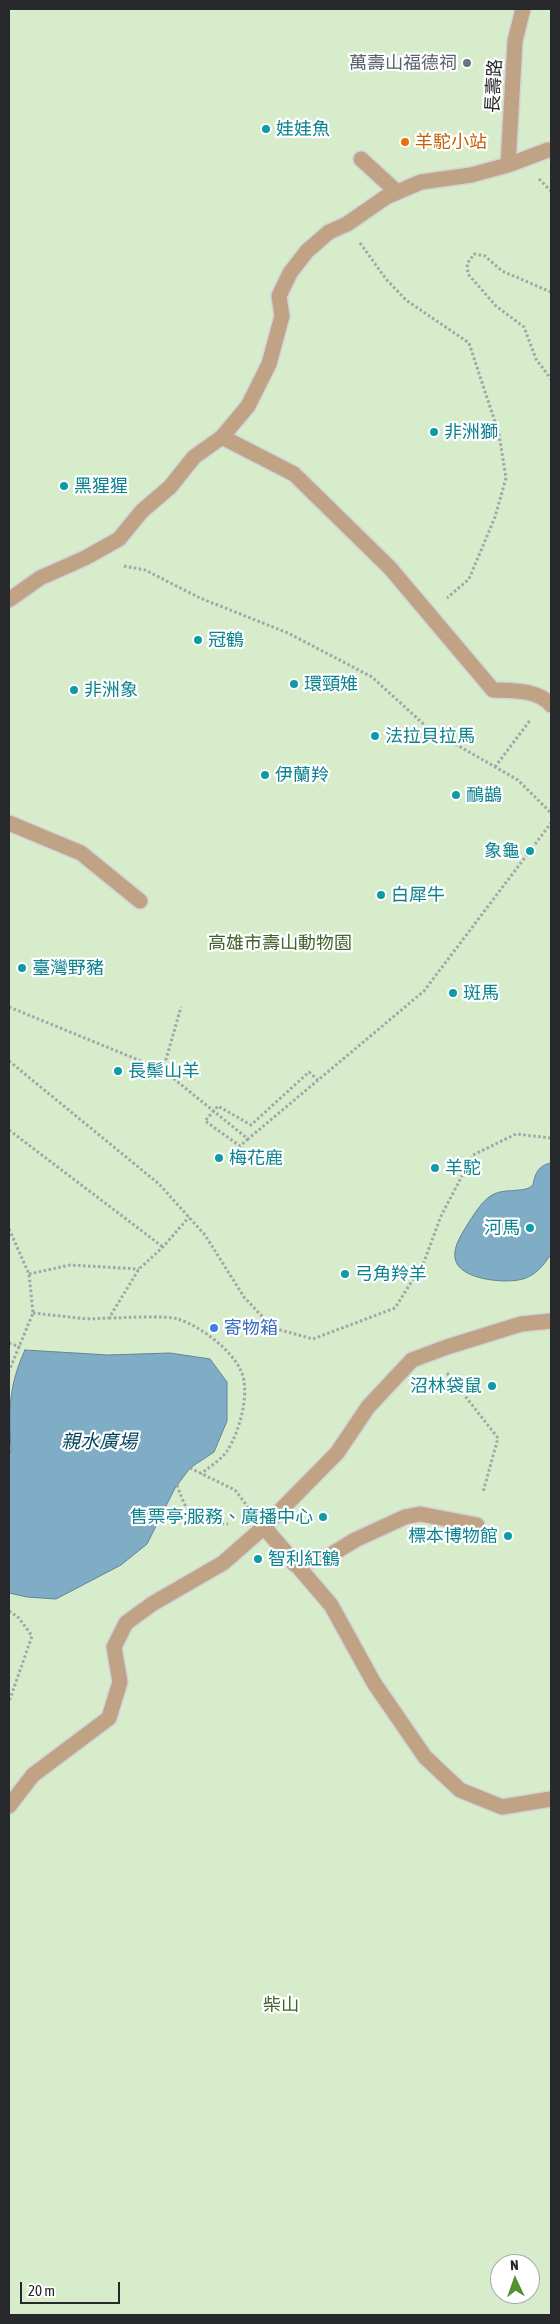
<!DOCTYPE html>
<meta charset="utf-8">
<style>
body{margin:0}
#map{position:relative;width:560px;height:2324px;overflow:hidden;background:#f6f9ff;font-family:"Asap Condensed",sans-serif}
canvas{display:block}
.frame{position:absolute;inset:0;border:10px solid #26282b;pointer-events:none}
.north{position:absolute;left:490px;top:2254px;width:50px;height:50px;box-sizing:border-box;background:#fff;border:1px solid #a8a9aa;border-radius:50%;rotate:357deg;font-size:14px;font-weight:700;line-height:20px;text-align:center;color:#26282b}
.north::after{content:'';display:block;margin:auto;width:18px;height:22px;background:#559130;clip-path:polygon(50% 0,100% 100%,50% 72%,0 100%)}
.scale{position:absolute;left:20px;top:2282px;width:100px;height:22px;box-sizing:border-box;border:2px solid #26282b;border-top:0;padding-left:6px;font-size:15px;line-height:18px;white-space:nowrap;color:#26282b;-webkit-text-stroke:4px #fff;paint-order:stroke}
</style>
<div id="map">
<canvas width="560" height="2324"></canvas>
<div class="frame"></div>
<div class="north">N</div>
<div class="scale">20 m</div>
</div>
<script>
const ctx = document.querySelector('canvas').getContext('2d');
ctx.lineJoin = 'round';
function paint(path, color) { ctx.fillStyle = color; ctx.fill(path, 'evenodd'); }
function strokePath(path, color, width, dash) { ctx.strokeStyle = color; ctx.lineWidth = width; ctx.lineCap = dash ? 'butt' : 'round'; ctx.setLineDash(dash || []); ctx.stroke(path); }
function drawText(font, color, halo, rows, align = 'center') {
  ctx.font = font + ' "Asap Condensed","Noto Sans TC",sans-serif'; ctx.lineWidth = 4.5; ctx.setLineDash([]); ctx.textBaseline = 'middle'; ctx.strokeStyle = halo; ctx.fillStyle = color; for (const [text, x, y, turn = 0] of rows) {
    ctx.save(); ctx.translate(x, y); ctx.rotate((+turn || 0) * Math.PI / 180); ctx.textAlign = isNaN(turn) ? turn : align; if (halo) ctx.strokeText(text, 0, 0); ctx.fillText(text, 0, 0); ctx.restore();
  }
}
paint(new Path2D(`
 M 9,9 L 551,9 L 551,2315 L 9,2315 ZM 500,2264 L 530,2264 L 530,2294 L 500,2294 Z`), '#d6eccb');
const water = new Path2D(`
 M 551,1163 L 551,1254 C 544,1265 536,1275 523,1279 C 506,1284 458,1280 455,1258 C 453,1246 463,1232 469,1222 C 475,1213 483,1199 494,1194 C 505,1189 518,1192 529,1188 L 533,1185 C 535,1173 539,1165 551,1163 Z
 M 25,1350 L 108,1355 L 170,1353 L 210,1359 L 227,1382 L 227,1421 L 214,1452 L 190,1468 L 175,1488 L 147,1544 L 121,1565 L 56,1599 L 27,1597 L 9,1593 L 9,1455 L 11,1450 C 9,1411 8,1387 25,1350 Z`);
paint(water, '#7fadc6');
strokePath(water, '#648598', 1);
const minor = new Path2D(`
 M 361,159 L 397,192
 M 508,165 L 515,41 L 523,9
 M 222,437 L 248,406 L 269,364 L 282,316 L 279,296 L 290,273 L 307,251 L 329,232 L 347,224 L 386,197 L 421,182 L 471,175 L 508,165 L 548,150
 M 9,600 L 40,578 L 85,558 L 119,539 L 142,511 L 170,487 L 194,457 L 222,437 L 294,474 L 390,568 L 493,690 C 513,691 537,689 551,705
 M 9,823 L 81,853 L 140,901
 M 264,1527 L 331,1605 L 374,1683 L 425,1757 L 460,1790 L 502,1807 L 551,1799
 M 294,1564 L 329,1556 L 355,1540 L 405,1517 L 420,1514 L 477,1525
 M 9,1806 L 33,1775 L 109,1718 L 120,1682 L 114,1647 L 126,1623 L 152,1604 L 223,1563 L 264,1527 L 337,1453 L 368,1407 L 412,1360 L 447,1347 L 521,1324 L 551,1321`);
strokePath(minor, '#d1d3d9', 18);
strokePath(new Path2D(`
 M 539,179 L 551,191
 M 360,243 L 386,279 L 406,300 L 469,343 L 499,434 L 506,478 L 495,517 L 469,579 L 447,598
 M 551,292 L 502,271 L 485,256 L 474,254 L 467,264 L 468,274 L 496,306 L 524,327 L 536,359 L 551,379
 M 124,566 L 145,570 L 200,598 L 288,633 L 372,677 L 429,729 L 518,780 L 551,813
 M 495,767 L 531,719
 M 9,1061 L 159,1184 L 205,1235 L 244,1297 L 273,1328 L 313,1339 L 395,1308 L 424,1262 L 441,1216 L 473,1155 L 516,1134 L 551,1138
 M 163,1070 L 181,1007
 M 9,1130 L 163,1247
 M 248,1139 L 240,1146 L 205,1121 L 218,1106 L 251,1125 L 309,1072 L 318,1080
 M 9,1229 L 29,1274 L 33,1313 L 9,1371
 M 29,1274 L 70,1265 L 139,1269
 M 33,1313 L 87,1319 L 109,1318 L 139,1269 L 163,1247 L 189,1217
 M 109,1318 C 125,1318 165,1315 178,1319 C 200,1326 232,1350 241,1371 C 251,1392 239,1433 227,1451 C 221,1460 209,1467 201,1474
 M 9,1343 L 20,1347
 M 447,1373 L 498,1438 L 483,1492
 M 190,1468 L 235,1490 L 248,1507
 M 177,1485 C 189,1519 193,1521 228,1524
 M 9,1611 L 19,1618 L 32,1636 L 9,1702`), '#a2a5a9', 3, [2.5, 2.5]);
strokePath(minor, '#c0a384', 15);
strokePath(new Path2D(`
 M 9,1007 L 163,1070 L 248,1139 L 424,991 L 551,823`), '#a2a5a9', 3, [2.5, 2.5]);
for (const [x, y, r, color] of [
 [467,63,5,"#6b7280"],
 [266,129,5,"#0f9aa8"],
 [405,142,5,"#e8710a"],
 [434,432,5,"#0f9aa8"],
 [64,486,5,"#0f9aa8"],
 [198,640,5,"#0f9aa8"],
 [294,684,5,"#0f9aa8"],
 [74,690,5,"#0f9aa8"],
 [375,736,5,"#0f9aa8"],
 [265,775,5,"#0f9aa8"],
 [456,795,5,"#0f9aa8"],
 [530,851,5,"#0f9aa8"],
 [381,895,5,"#0f9aa8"],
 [22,968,5,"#0f9aa8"],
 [453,993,5,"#0f9aa8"],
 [118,1071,5,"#0f9aa8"],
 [219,1158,5,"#0f9aa8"],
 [435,1168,5,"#0f9aa8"],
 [530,1228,5,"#0f9aa8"],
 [345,1274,5,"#0f9aa8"],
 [214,1328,5,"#3f7fe0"],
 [492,1386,5,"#0f9aa8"],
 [323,1517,5,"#0f9aa8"],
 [508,1536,5,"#0f9aa8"],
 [258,1559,5,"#0f9aa8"]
]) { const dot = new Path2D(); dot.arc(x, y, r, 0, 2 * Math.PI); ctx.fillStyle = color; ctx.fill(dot); strokePath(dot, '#fff', 2); }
drawText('18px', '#5b616d', '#fff', [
 ["萬壽山福德祠",457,63]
], 'right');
drawText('18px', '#26282b', '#fff', [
 ["長壽路",494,86,-87]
]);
drawText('18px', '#0d838f', '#fff', [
 ["娃娃魚",276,129],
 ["非洲獅",444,432],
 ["黑猩猩",74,486],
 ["冠鶴",208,640],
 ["環頸雉",304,684],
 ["非洲象",84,690],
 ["法拉貝拉馬",385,736],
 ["伊蘭羚",275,775],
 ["鴯鶓",466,795],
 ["象龜",520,851,"right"],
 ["白犀牛",391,895],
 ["臺灣野豬",32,968],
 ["斑馬",463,993],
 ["長鬃山羊",128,1071],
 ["梅花鹿",229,1158],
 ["羊駝",445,1168],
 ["河馬",520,1228,"right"],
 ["弓角羚羊",355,1274],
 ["沼林袋鼠",482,1386,"right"],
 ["售票亭;服務、廣播中心",313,1517,"right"],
 ["標本博物館",498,1536,"right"],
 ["智利紅鶴",268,1559]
], 'left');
drawText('18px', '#c56008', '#fff', [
 ["羊駝小站",415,142]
], 'left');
drawText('18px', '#40622b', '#fff', [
 ["高雄市壽山動物園",280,943],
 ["柴山",281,2005]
]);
drawText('18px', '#366cbe', '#fff', [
 ["寄物箱",224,1328]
], 'left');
drawText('italic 19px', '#03445e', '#fff', [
 ["親水廣場",99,1442]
]);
</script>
